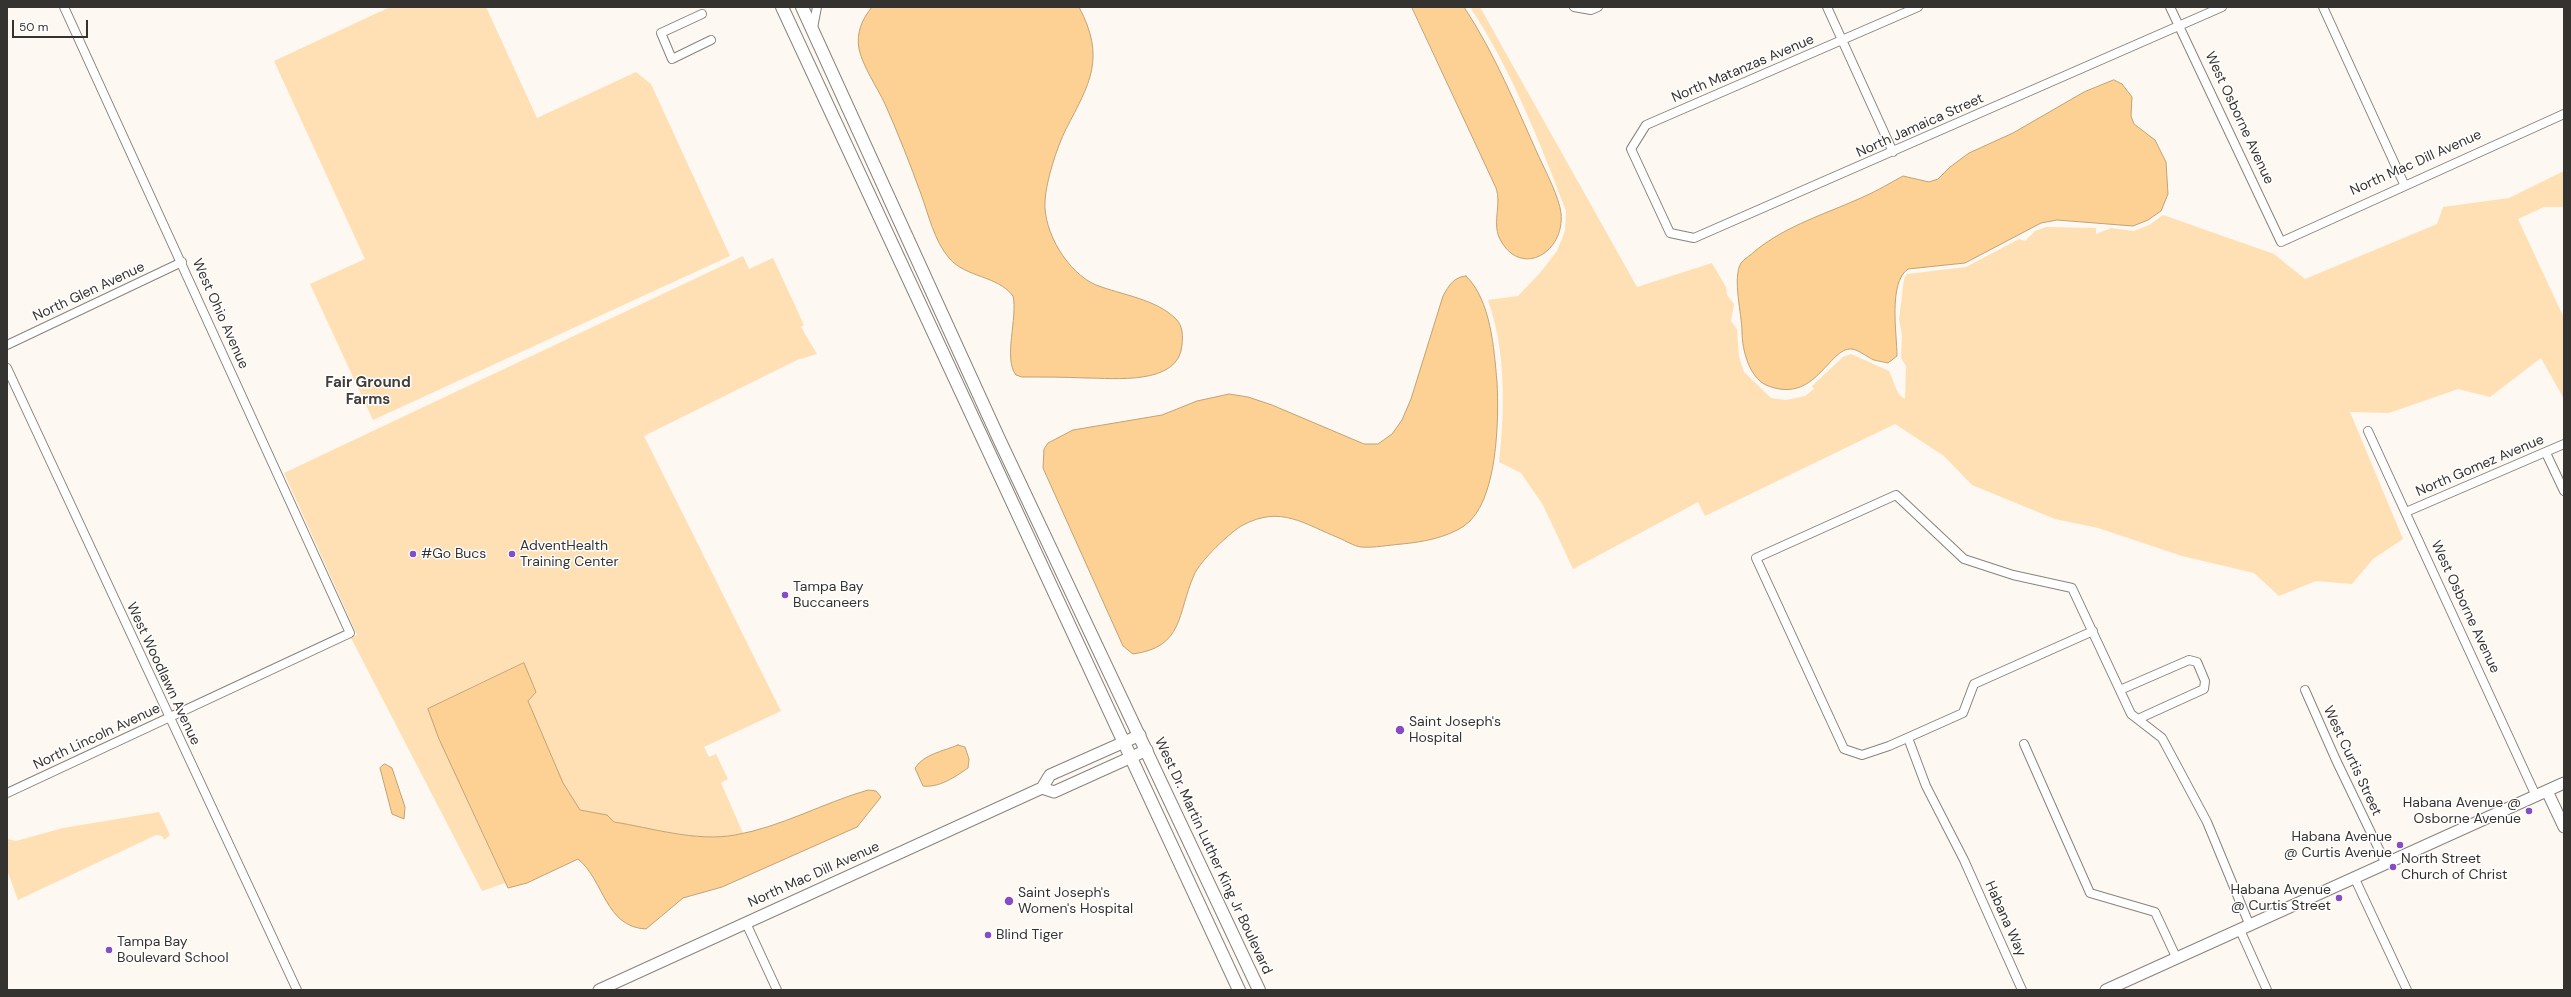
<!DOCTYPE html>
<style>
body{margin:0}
#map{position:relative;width:2571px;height:997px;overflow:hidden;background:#fdf8f1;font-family:"DM Sans",sans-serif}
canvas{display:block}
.frame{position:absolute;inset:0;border:8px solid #353330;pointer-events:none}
.scale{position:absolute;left:12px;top:20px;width:76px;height:18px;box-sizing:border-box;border:2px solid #353330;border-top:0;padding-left:5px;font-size:12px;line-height:14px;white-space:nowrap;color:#353330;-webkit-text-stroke:3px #fff;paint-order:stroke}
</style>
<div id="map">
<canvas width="2571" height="997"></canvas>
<div class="frame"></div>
<div class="scale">50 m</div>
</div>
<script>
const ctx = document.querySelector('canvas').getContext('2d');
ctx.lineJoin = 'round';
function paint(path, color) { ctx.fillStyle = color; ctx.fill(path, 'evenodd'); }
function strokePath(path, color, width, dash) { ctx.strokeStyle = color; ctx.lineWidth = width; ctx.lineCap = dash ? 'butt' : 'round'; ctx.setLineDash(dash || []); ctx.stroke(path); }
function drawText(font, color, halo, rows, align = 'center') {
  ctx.font = font + ' "DM Sans",sans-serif'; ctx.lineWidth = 3; ctx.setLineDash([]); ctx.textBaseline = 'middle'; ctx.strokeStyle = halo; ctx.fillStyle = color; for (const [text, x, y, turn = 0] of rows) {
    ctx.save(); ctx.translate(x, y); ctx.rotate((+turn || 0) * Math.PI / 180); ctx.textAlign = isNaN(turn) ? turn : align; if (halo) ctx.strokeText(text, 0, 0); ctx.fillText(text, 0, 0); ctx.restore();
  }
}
paint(new Path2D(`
 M 390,7 L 486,7 L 537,118 L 636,72 L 651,84 L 730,256 L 373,420 L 310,284 L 365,259 L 274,61 Z
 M 1470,7 L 1480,7 L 1637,287 L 1712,263 L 1726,287 L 1727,295 L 1734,304 L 1731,321 L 1737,329 L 1739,357 L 1744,372 L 1771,398 L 1786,400 L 1805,396 L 1814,389 L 1812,386 L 1843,357 L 1851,354 L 1889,371 C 1894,380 1895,394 1905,399 L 1906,366 L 1901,358 L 1902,334 L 1899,320 L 1904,279 L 1907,274 L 1966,267 L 2019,239 L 2025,241 L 2035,231 L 2046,227 L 2096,228 L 2096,234 L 2111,228 L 2134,231 L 2149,225 L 2163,215 L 2274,254 L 2305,279 L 2437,224 L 2443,207 L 2509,198 L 2564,171 L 2564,207 L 2544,207 L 2518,219 L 2564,318 L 2564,399 L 2541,358 L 2490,397 L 2458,389 L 2389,413 L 2350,412 L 2403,539 L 2373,559 L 2352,584 L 2316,581 L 2279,596 L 2254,573 L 2182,556 L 2098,528 L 2055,519 L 1972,485 L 1944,456 L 1895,424 L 1705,516 L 1698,502 L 1573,569 L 1543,505 L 1521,473 L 1499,462 C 1505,409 1506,351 1488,300 L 1518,296 L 1540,273 L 1557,251 L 1565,231 L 1566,211 C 1540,142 1511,69 1470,7 Z
 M 743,256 L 749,269 L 773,258 L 804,325 L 801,327 L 817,354 L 797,360 L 644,436 L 781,711 L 704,747 L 709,757 L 716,754 L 728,779 L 721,783 L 743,833 C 701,844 656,828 613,822 L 607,815 L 580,810 L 563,783 L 528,701 L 536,692 L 523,663 L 428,709 L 439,739 L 505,883 L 482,891 L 351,638 L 357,635 L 284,473 Z
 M 159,812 L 170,835 L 164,840 L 162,836 L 156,835 L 18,900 L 7,870 L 7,839 L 16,841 L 63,828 Z`), '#ffdfb4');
const water = new Path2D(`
 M 872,7 L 1079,7 C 1106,58 1090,83 1066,129 C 1057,147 1046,181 1045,201 C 1043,232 1068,273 1096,285 C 1122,295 1156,299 1176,319 C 1183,326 1183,336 1182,345 C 1179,386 1113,378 1086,378 C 1064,377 1043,377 1022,377 L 1016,375 C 1003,359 1018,317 1013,296 C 997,275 966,278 949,258 C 934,240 929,216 921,194 C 910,164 898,133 885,104 C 877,87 863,67 859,49 C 856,33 862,19 872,7 Z
 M 1412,7 L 1464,7 C 1495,54 1516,106 1539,157 C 1546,172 1559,197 1561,213 C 1565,252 1522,278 1501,241 C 1491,225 1502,205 1496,188 Z
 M 2114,80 L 2122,84 L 2132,97 L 2131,116 L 2134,124 L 2155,140 L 2166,162 L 2168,194 L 2161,211 L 2148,220 L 2133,226 L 2057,220 L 2041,223 L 1965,263 L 1908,269 C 1888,283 1897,334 1897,356 L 1888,363 C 1884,362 1878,361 1874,360 C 1867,357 1859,350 1852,349 C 1828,347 1816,406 1766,385 C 1749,377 1742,349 1742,332 C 1742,314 1732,278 1741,263 C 1744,259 1751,255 1755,251 C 1787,225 1826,214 1863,197 C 1877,191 1890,183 1903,176 L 1929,182 L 1938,179 L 1950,167 L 1969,153 L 2013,133 L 2084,92 Z
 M 1466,276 C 1491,300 1494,349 1497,382 C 1499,419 1498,503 1464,526 C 1446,538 1422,542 1402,544 C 1389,545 1374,548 1361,547 C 1354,546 1346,541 1339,538 C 1304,524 1281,505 1243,525 C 1230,532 1200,561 1194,575 C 1177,614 1184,647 1133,654 L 1123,646 L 1043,468 L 1044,449 L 1048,443 L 1073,430 L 1162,415 L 1197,401 L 1229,394 L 1248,397 L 1272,405 L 1364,444 L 1378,444 L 1392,434 L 1402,420 L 1411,399 L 1443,296 C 1449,285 1454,277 1466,276 Z
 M 524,663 L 536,692 L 528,701 L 563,783 L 580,810 L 607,815 L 614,822 C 652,828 696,842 735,835 C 781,827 823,803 868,790 L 876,791 L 881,797 L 857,827 L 722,887 L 683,898 L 646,929 C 605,927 604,880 578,859 L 527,883 L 508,888 L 439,739 L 428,709 Z
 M 958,745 L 965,747 L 969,759 L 968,768 C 955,777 939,788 923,786 L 915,768 C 924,754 944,751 958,745 Z
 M 385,764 L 392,768 L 405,807 L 404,819 L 392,814 L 380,768 Z`);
paint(water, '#fdd193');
strokePath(water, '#c1a275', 1);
const street = new Path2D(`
 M 1574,7 L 1591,10 L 1598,7
 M 1827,7 L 1893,152
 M 1918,7 L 1646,125 L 1631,149 L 1670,233 L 1694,238 L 2222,7
 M 2170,7 L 2281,242 L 2564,114
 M 2323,7 L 2404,184
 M 702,14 L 661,33 L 672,59 L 711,40
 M 813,28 L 817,7
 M 7,345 L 182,262
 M 7,368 L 297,990
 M 2368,431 L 2536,796
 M 2546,453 L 2564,491
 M 2406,512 L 2564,444
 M 2093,631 L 1974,684 L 1963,713 L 1889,746 L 1862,755 L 1844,749 L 1756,558 L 1896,495 L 1964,559 L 2013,575 L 2072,588 L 2131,714 L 2162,738 L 2207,822 L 2250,926
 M 2120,690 L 2189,660 L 2197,662 L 2205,681 L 2204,689 L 2138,719
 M 2305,690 L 2336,760 L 2386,864
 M 1908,738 L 1926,786 L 1964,860 L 2022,990
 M 2024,744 L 2090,893 L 2155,912 L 2177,959
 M 7,793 L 350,633 L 64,7
 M 2355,879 L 2407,990
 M 746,923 L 777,990
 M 2240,930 L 2267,990`);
const secondary = new Path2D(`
 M 1042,788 L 1054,792 L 1147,750
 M 2547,791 L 2564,827
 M 599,990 L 1042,788 L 1050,775 L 1140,735
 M 2106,990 L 2564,783`);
const primary = new Path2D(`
 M 782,7 L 1239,990
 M 802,7 L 999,439 L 1259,990`);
strokePath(street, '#88837d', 10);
strokePath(secondary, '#88837d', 13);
strokePath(primary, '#88837d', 14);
strokePath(street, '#fff', 8);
strokePath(secondary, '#fff', 11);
strokePath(primary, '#fff', 12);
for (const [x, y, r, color] of [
 [413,554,4,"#854cc3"],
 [512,554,4,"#854cc3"],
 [785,595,4,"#854cc3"],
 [1400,730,5,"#854cc3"],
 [2529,811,4,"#854cc3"],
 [2400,845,4,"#854cc3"],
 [2393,867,4,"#854cc3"],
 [2339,898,4,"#854cc3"],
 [1009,901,5,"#854cc3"],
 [988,935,4,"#854cc3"],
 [109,950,4,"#854cc3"]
]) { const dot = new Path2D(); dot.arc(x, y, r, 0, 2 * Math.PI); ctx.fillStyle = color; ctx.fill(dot); strokePath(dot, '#fff', 1.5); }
drawText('14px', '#353330', '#fff', [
 ["North Matanzas Avenue",1743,69,-23],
 ["West Osborne Avenue",2239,118,65],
 ["North Jamaica Street",1920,126,-24],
 ["North Mac Dill Avenue",2416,163,-24],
 ["North Glen Avenue",89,292,-25],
 ["West Ohio Avenue",220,314,66],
 ["North Gomez Avenue",2480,466,-23],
 ["West Osborne Avenue",2465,607,65],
 ["West Woodlawn Avenue",163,674,65],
 ["North Lincoln Avenue",97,737,-25],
 ["West Curtis Street",2352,761,65],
 ["West Dr. Martin Luther King Jr Boulevard",1213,856,65],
 ["North Mac Dill Avenue",814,875,-24],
 ["Habana Way",2005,919,66]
]);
drawText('14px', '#353330', '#fff', [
 ["AdventHealth",520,546],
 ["Training Center",520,562],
 ["#Go Bucs",421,554],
 ["Tampa Bay",793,587],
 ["Buccaneers",793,603],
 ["Saint Joseph's",1409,722],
 ["Hospital",1409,738],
 ["Habana Avenue @",2521,803,"right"],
 ["Osborne Avenue",2521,819,"right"],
 ["Habana Avenue",2392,837,"right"],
 ["@ Curtis Avenue",2392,853,"right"],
 ["North Street",2401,859],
 ["Church of Christ",2401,875],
 ["Habana Avenue",2331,890,"right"],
 ["@ Curtis Street",2331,906,"right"],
 ["Saint Joseph's",1018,893],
 ["Women's Hospital",1018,909],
 ["Blind Tiger",996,935],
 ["Tampa Bay",117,942],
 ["Boulevard School",117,958]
], 'left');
drawText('bold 15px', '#413d38', '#fff', [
 ["Fair Ground",368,383],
 ["Farms",368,400]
]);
</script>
